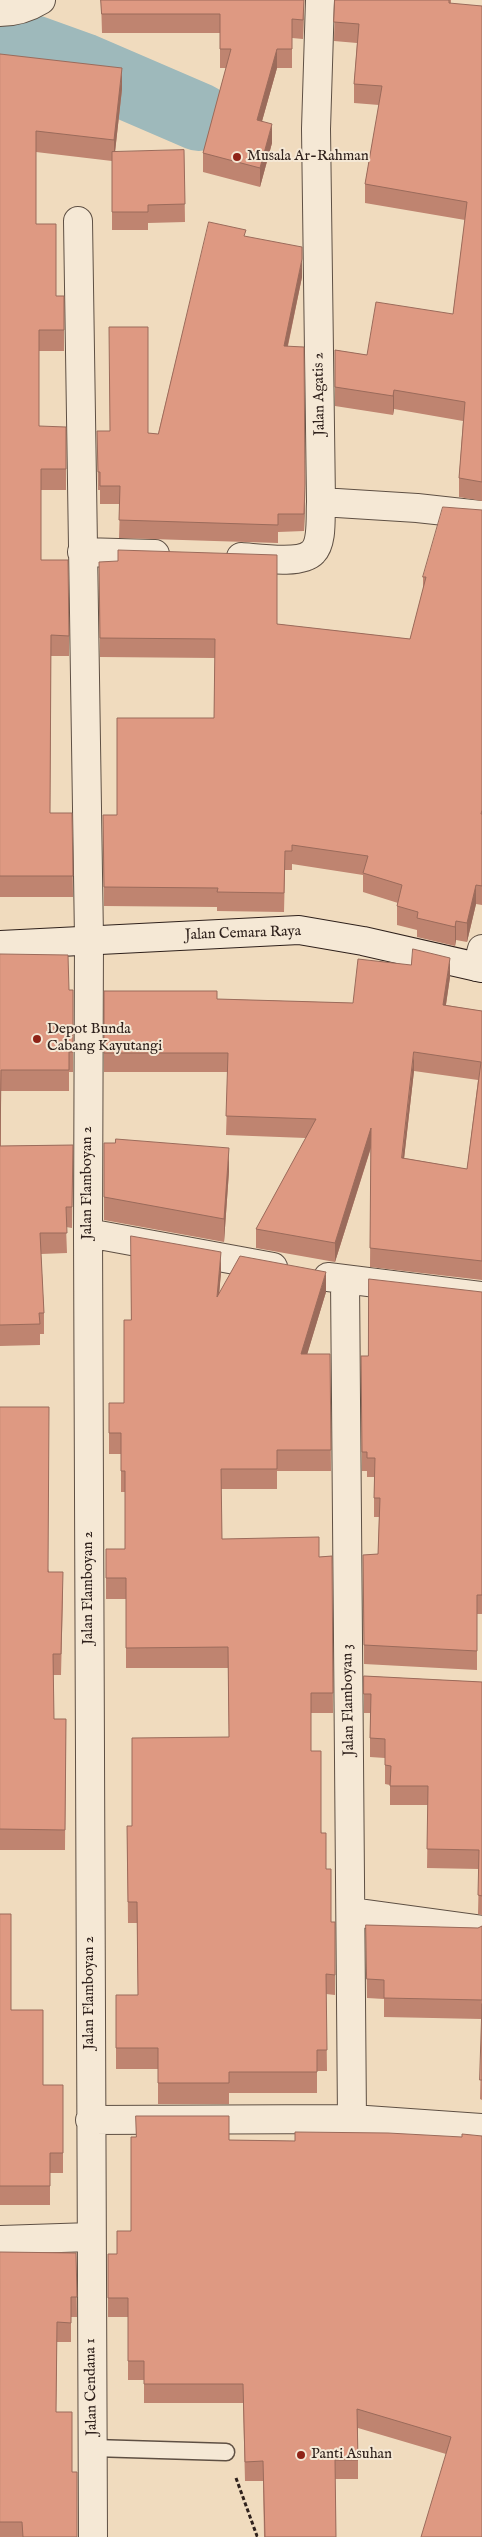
<!DOCTYPE html>
<style>
body{margin:0}
canvas{display:block;background:#f0dbbe}
</style>
<canvas width="482" height="2537"></canvas>
<script>
const ctx = document.querySelector('canvas').getContext('2d');
ctx.lineJoin = 'round';
function strokePath(path, color, width, dash) { ctx.strokeStyle = color; ctx.lineWidth = width; ctx.lineCap = dash ? 'butt' : 'round'; ctx.setLineDash(dash || []); ctx.stroke(path); }
function paint(path, color) { ctx.fillStyle = color; ctx.fill(path, 'evenodd'); }
function drawText(font, color, halo, rows, align = 'center') {
  ctx.font = font + ' "IM FELL English",serif'; ctx.lineWidth = 4; ctx.setLineDash([]); ctx.textBaseline = 'middle'; ctx.strokeStyle = halo; ctx.fillStyle = color; for (const [text, x, y, turn = 0] of rows) {
    ctx.save(); ctx.translate(x, y); ctx.rotate((+turn || 0) * Math.PI / 180); ctx.textAlign = isNaN(turn) ? turn : align; if (halo) ctx.strokeText(text, 0, 0); ctx.fillText(text, 0, 0); ctx.restore();
  }
}
strokePath(new Path2D(`
 M 0,45 L 33,49 L 83,67 L 199,117`), '#9eb9bb', 68);
const lane = new Path2D(`
 M 93,2448 L 226,2452`);
const street = new Path2D(`
 M 0,12 C 16,12 28,8 41,0
 M 78,221 L 89,939 L 88,1233 L 93,2537
 M 321,502 L 417,508 L 482,515
 M 82,552 L 155,554
 M 241,557 C 258,558 301,565 313,552 C 323,542 320,516 321,502 L 316,129 L 320,0
 M 477,967 L 482,949
 M 88,1233 L 273,1267
 M 328,1277 L 482,1296
 M 345,1280 L 352,2119
 M 352,1912 L 482,1930
 M 90,2120 L 352,2119 L 482,2128
 M 0,2240 L 91,2237`);
const secondary = new Path2D(`
 M 0,945 L 299,930 L 363,941 L 482,968`);
strokePath(lane, '#5f5044', 19);
strokePath(street, '#5f5044', 30);
strokePath(secondary, '#2f211c', 30);
strokePath(new Path2D(`
 M 236,2478 L 257,2536 L 260,2537`), '#2f211c', 3, [4, 2.5]);
strokePath(lane, '#f5e8d5', 16);
strokePath(street, '#f5e8d5', 28);
strokePath(secondary, '#f5e8d5', 28);
paint(new Path2D(`
 M 101,0 L 304,0 L 303,39 L 292,38 L 292,68 L 277,68 L 262,121 L 272,143 L 260,187 L 203,172 L 203,153 L 226,68 L 220,68 L 220,33 L 102,33 Z
 M 335,0 L 451,0 L 451,4 L 482,6 L 482,501 L 459,497 L 459,478 L 463,421 L 394,409 L 393,415 L 335,406 L 335,350 L 367,355 L 453,314 L 465,220 L 365,203 L 365,184 L 379,105 L 354,103 L 354,84 L 357,43 L 334,41 Z
 M 0,54 L 122,89 L 115,152 L 184,150 L 185,222 L 148,223 L 148,230 L 112,230 L 112,161 L 36,152 L 36,224 L 56,296 L 64,296 L 64,351 L 39,351 L 39,426 L 66,469 L 66,490 L 41,490 L 41,560 L 69,636 L 69,656 L 51,656 L 50,813 L 72,813 L 73,897 L 0,897 Z
 M 246,236 L 302,277 L 288,346 L 305,502 L 304,531 L 278,532 L 278,543 L 119,538 L 120,504 L 100,504 L 100,490 L 98,490 L 97,431 L 148,433 L 158,434 Z
 M 482,510 L 482,905 L 476,904 L 467,942 L 456,940 L 455,946 L 417,937 L 417,930 L 397,925 L 397,906 L 398,903 L 363,892 L 363,875 L 292,864 L 292,870 L 285,870 L 284,912 L 217,911 L 217,907 L 104,906 L 103,815 L 117,815 L 214,718 L 215,658 L 100,657 L 99,562 L 277,624 L 410,639 L 423,590 L 423,577 Z
 M 0,954 L 69,990 L 73,990 L 73,1072 L 69,1072 L 69,1091 L 1,1091 L 1,1146 L 73,1145 L 72,1228 L 66,1227 L 67,1253 L 41,1254 L 44,1313 L 44,1334 L 40,1334 L 40,1345 L 0,1346 Z
 M 450,977 L 446,1005 L 482,1011 L 482,1280 L 370,1267 L 371,1148 L 335,1262 L 256,1248 L 256,1229 L 306,1138 L 226,1135 L 228,1072 L 104,1072 L 104,991 L 217,999 L 353,1003 ZM 414,1071 L 478,1080 L 467,1169 L 404,1158 Z
 M 104,1143 L 229,1171 L 224,1242 L 104,1220 Z
 M 221,1273 L 219,1293 L 326,1292 L 307,1354 L 330,1354 L 331,1471 L 277,1471 L 277,1489 L 221,1489 L 222,1539 L 319,1557 L 332,1556 L 333,1713 L 311,1713 L 311,1751 L 326,1869 L 331,1922 L 335,1922 L 335,1995 L 326,1994 L 327,2071 L 317,2071 L 317,2093 L 229,2093 L 229,2104 L 158,2104 L 158,2069 L 116,2069 L 116,1995 L 138,1995 L 137,1923 L 128,1923 L 127,1826 L 132,1826 L 229,1737 L 228,1668 L 126,1668 L 126,1599 L 106,1599 L 106,1549 L 125,1549 L 125,1492 L 121,1492 L 121,1454 L 109,1454 L 109,1403 L 124,1403 L 131,1320 Z
 M 481,1292 L 482,1292 L 482,1614 L 477,1614 L 477,1670 L 364,1664 L 363,1555 L 378,1554 L 379,1517 L 374,1517 L 374,1477 L 367,1477 L 367,1471 L 362,1471 L 361,1356 L 368,1356 Z
 M 0,1407 L 49,1572 L 63,1593 L 61,1675 L 53,1675 L 54,1719 L 66,1719 L 65,1850 L 0,1850 Z
 M 364,1676 L 482,1682 L 482,1915 L 478,1914 L 479,1869 L 427,1868 L 428,1805 L 390,1805 L 390,1785 L 385,1784 L 385,1758 L 370,1757 L 370,1713 L 364,1713 Z
 M 0,1914 L 11,2010 L 43,2085 L 63,2085 L 63,2173 L 50,2173 L 50,2205 L 0,2205 Z
 M 366,1925 L 478,1928 L 482,1926 L 482,2100 L 480,2099 L 482,2019 L 384,2017 L 384,1999 L 367,1998 Z
 M 462,2137 L 482,2537 L 446,2454 L 358,2428 L 358,2479 L 335,2479 L 336,2537 L 264,2537 L 263,2481 L 245,2481 L 243,2403 L 144,2403 L 144,2380 L 128,2380 L 128,2317 L 108,2317 L 108,2254 L 117,2254 L 131,2231 L 229,2140 L 295,2141 Z
 M 0,2252 L 76,2253 L 77,2317 L 71,2317 L 71,2342 L 57,2342 L 56,2412 L 72,2472 L 77,2537 L 0,2537 Z`), '#bf8470');
paint(new Path2D(`
 M 304,0 L 303,39 L 303,20 Z
 M 277,49 L 277,68 L 257,139 L 257,120 Z
 M 122,68 L 122,89 L 114,161 L 114,140 Z
 M 272,124 L 272,143 L 260,187 L 260,168 Z
 M 302,259 L 302,277 L 284,363 L 284,346 Z
 M 394,390 L 394,409 L 393,415 L 393,396 Z
 M 305,484 L 305,502 L 304,531 L 304,514 Z
 M 476,885 L 476,904 L 467,942 L 467,923 Z
 M 456,921 L 456,940 L 455,946 L 455,927 Z
 M 450,958 L 450,977 L 443,1024 L 443,1005 Z
 M 414,1052 L 414,1071 L 402,1177 L 402,1158 Z
 M 371,1128 L 371,1147 L 335,1262 L 335,1243 Z
 M 229,1148 L 229,1171 L 224,1242 L 224,1219 Z
 M 221,1252 L 221,1273 L 217,1318 L 217,1297 Z
 M 326,1272 L 326,1292 L 301,1375 L 301,1354 Z`), '#9b6b5b');
const building = new Path2D(`
 M 101,0 L 304,0 L 303,20 L 292,19 L 292,49 L 277,49 L 257,120 L 272,124 L 260,168 L 203,153 L 231,49 L 220,49 L 220,14 L 102,14 Z
 M 335,0 L 449,0 L 449,3 L 482,6 L 482,482 L 459,478 L 465,402 L 394,390 L 393,396 L 335,387 L 335,350 L 367,355 L 376,302 L 453,314 L 467,202 L 365,184 L 382,86 L 354,84 L 359,24 L 334,22 Z
 M 0,54 L 122,68 L 114,140 L 36,131 L 36,224 L 56,224 L 56,296 L 64,296 L 64,330 L 39,330 L 39,426 L 66,427 L 66,469 L 41,469 L 41,560 L 68,560 L 69,636 L 51,635 L 50,813 L 72,813 L 73,876 L 0,876 Z
 M 184,150 L 185,204 L 148,205 L 148,212 L 112,212 L 112,152 Z
 M 209,222 L 246,230 L 244,236 L 302,247 L 302,259 L 284,346 L 304,347 L 305,484 L 304,514 L 278,514 L 278,525 L 119,520 L 120,486 L 100,486 L 100,472 L 98,472 L 97,431 L 110,431 L 109,327 L 148,327 L 148,433 L 158,434 Z
 M 443,507 L 482,510 L 482,810 L 481,814 L 482,814 L 482,886 L 476,885 L 467,923 L 456,921 L 455,927 L 417,918 L 418,912 L 397,906 L 402,885 L 363,873 L 368,856 L 292,845 L 292,851 L 285,851 L 284,893 L 217,892 L 218,888 L 104,887 L 103,815 L 117,815 L 117,718 L 214,718 L 215,639 L 100,638 L 99,562 L 118,561 L 118,550 L 277,555 L 277,624 L 410,639 L 426,577 L 423,577 Z
 M 413,949 L 450,958 L 443,1005 L 482,1011 L 482,1261 L 370,1248 L 371,1128 L 335,1243 L 256,1229 L 316,1119 L 226,1116 L 228,1053 L 104,1053 L 104,991 L 217,991 L 217,999 L 353,1003 L 358,959 L 411,965 ZM 414,1052 L 481,1062 L 467,1169 L 402,1158 Z
 M 0,954 L 68,955 L 69,990 L 73,990 L 73,1052 L 69,1052 L 69,1070 L 1,1070 L 0,1146 L 73,1145 L 72,1207 L 66,1207 L 67,1233 L 40,1233 L 44,1313 L 39,1313 L 40,1324 L 0,1325 Z
 M 116,1139 L 229,1148 L 224,1219 L 104,1197 L 104,1143 L 115,1143 Z
 M 131,1236 L 221,1252 L 217,1297 L 240,1256 L 326,1272 L 301,1354 L 330,1354 L 331,1450 L 277,1450 L 277,1469 L 221,1469 L 222,1539 L 319,1537 L 319,1557 L 332,1556 L 333,1693 L 311,1693 L 311,1751 L 321,1751 L 321,1833 L 326,1833 L 326,1869 L 331,1869 L 331,1922 L 335,1922 L 335,1975 L 326,1974 L 327,2050 L 317,2050 L 317,2072 L 229,2072 L 229,2083 L 158,2083 L 158,2048 L 116,2048 L 116,1995 L 138,1995 L 137,1902 L 128,1902 L 127,1826 L 132,1826 L 132,1738 L 229,1737 L 228,1647 L 126,1648 L 126,1578 L 106,1578 L 106,1549 L 125,1549 L 125,1471 L 121,1471 L 121,1433 L 109,1433 L 109,1403 L 124,1403 L 124,1320 L 131,1320 Z
 M 369,1279 L 482,1292 L 482,1595 L 477,1595 L 477,1651 L 364,1645 L 363,1555 L 378,1554 L 380,1498 L 374,1498 L 375,1458 L 367,1458 L 367,1452 L 362,1452 L 361,1356 L 368,1356 Z
 M 0,1407 L 49,1407 L 48,1572 L 63,1572 L 61,1654 L 53,1654 L 54,1719 L 66,1719 L 65,1830 L 0,1829 Z
 M 364,1676 L 482,1682 L 482,1896 L 478,1895 L 479,1850 L 427,1849 L 428,1786 L 390,1786 L 391,1766 L 385,1765 L 385,1739 L 370,1738 L 371,1694 L 364,1694 Z
 M 0,1914 L 11,1914 L 11,2010 L 43,2010 L 43,2085 L 63,2085 L 63,2153 L 50,2153 L 50,2186 L 0,2186 Z
 M 366,1925 L 478,1928 L 482,1926 L 482,2000 L 384,1998 L 384,1980 L 367,1979 Z
 M 482,2004 L 482,2080 L 480,2080 Z
 M 136,2116 L 229,2116 L 229,2140 L 295,2141 L 295,2132 L 388,2133 L 462,2137 L 462,2134 L 482,2136 L 482,2537 L 421,2537 L 451,2437 L 357,2409 L 358,2460 L 335,2460 L 336,2537 L 265,2537 L 263,2461 L 245,2462 L 243,2384 L 144,2384 L 144,2361 L 128,2361 L 128,2298 L 108,2298 L 108,2254 L 117,2254 L 117,2231 L 131,2231 L 131,2137 L 136,2137 Z
 M 0,2252 L 76,2253 L 77,2297 L 71,2297 L 71,2323 L 57,2322 L 56,2412 L 72,2412 L 72,2472 L 77,2472 L 77,2537 L 23,2537 L 22,2522 L 0,2522 Z`);
paint(building, '#de9982');
strokePath(building, '#9b6b5b', 1);
for (const [x, y, r, color] of [
 [237,157,5,"#8f2418"],
 [37,1039,5,"#8f2418"],
 [301,2455,5,"#8f2418"]
]) { const dot = new Path2D(); dot.arc(x, y, r, 0, 2 * Math.PI); ctx.fillStyle = color; ctx.fill(dot); strokePath(dot, '#f5e8d5', 2); }
drawText('15px', '#2f211c', '#f5e8d5', [
 ["Musala Ar-Rahman",247,157],
 ["Depot Bunda",47,1030],
 ["Cabang Kayutangi",47,1047],
 ["Panti Asuhan",311,2455]
], 'left');
drawText('15px', '#2f211c', '#f5e8d5', [
 ["Jalan Agatis 2",320,394,-91],
 ["Jalan Cemara Raya",243,934,-2],
 ["Jalan Flamboyan 2",88,1183,-90],
 ["Jalan Flamboyan 2",89,1588,-90],
 ["Jalan Flamboyan 3",349,1700,-91],
 ["Jalan Flamboyan 2",90,1993,-90],
 ["Jalan Cendana 1",92,2387,-91]
]);
</script>
